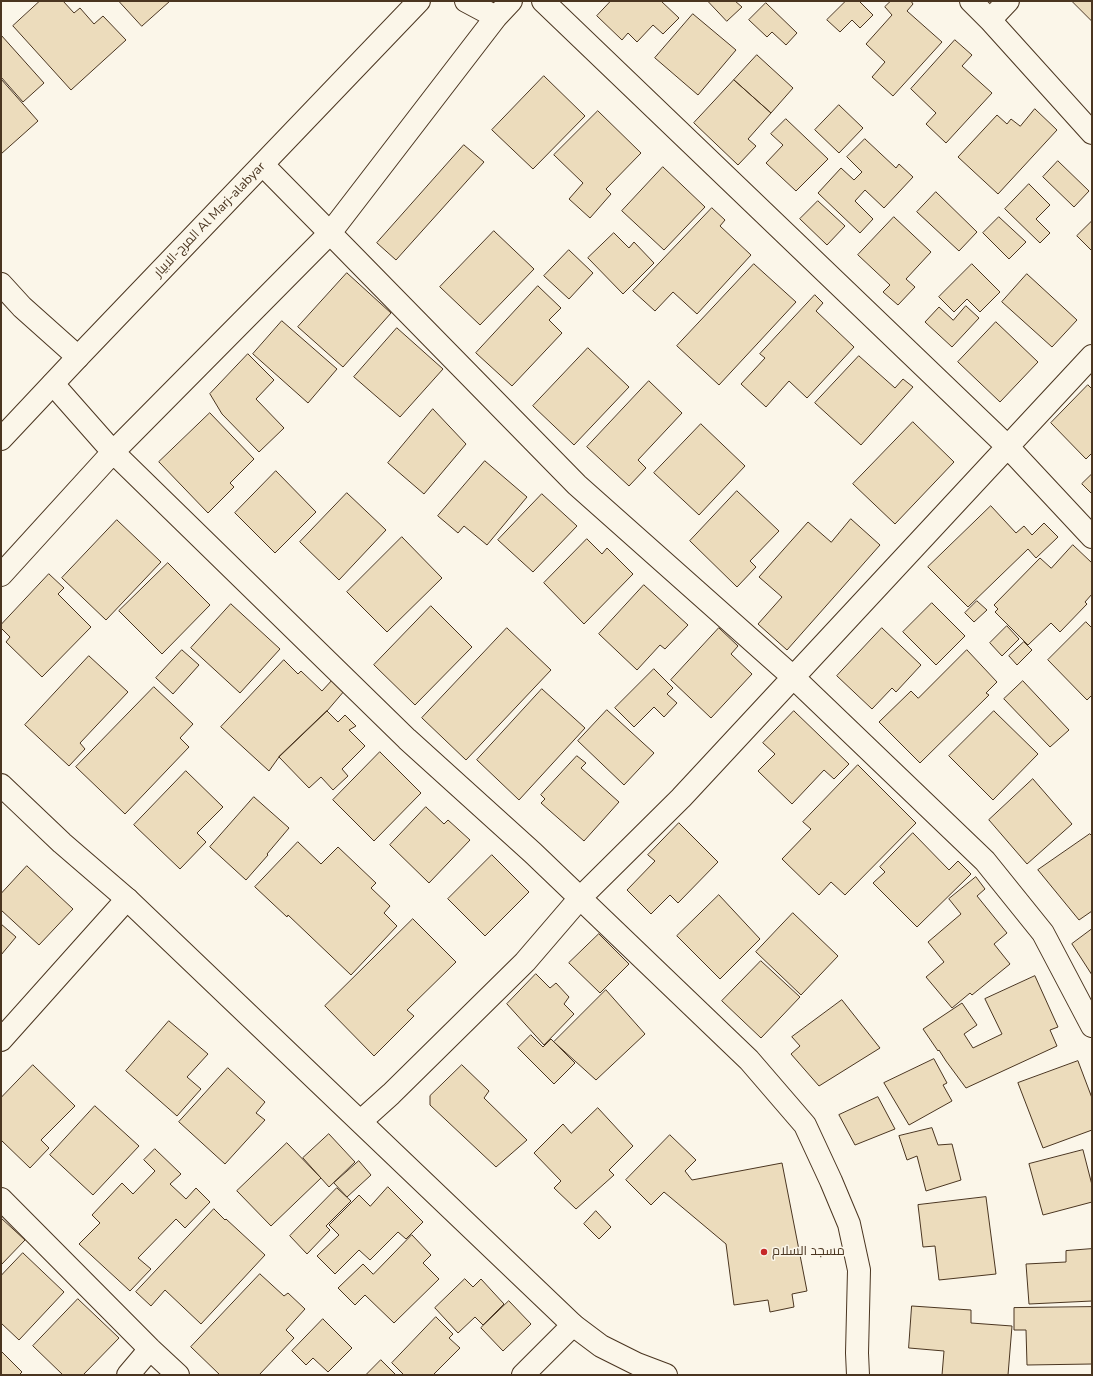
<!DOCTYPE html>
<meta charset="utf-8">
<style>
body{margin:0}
#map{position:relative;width:1093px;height:1376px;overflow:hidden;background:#fbf6e9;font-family:"Nunito Sans",sans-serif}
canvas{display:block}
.frame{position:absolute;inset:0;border:2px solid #4a3520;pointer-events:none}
</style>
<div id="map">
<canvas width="1093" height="1376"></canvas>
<div class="frame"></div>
</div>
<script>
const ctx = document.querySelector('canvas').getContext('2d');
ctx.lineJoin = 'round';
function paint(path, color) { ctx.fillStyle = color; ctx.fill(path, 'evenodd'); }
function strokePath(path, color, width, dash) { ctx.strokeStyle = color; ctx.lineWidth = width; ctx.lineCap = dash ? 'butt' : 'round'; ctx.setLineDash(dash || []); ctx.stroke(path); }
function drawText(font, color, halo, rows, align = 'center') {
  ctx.font = font + ' "Nunito Sans",Cairo,sans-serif'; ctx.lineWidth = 3; ctx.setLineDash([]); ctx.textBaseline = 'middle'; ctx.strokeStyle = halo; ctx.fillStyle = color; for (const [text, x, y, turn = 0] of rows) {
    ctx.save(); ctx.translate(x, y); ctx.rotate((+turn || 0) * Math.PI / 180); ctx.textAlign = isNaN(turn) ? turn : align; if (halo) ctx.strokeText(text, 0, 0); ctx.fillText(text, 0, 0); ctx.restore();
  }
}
const building = new Path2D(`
 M 40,1 L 63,1 L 74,13 L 80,8 L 94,24 L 103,16 L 126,40 L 71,90 L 13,26 Z
 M 119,1 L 170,1 L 142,26 Z
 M 611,1 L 661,1 L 679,18 L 663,34 L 653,25 L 637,42 L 628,33 L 622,40 L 597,16 Z
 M 708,1 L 735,1 L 742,7 L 727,21 Z
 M 846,1 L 859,1 L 873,15 L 860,28 L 852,20 L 840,32 L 827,20 Z
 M 891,1 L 911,1 L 913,4 L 907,11 L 942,42 L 893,96 L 872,77 L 885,62 L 866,44 L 892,15 L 885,7 Z
 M 1072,1 L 1092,1 L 1092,21 Z
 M 766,3 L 797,33 L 786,45 L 772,32 L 767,37 L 749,20 Z
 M 693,14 L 736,50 L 698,95 L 655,58 Z
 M 1,35 L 44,83 L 23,102 L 1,77 Z
 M 955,40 L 972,55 L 962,66 L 992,93 L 946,143 L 926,124 L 936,113 L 911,89 Z
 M 757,55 L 793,88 L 771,113 L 734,80 Z
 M 544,76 L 585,116 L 533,169 L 492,130 Z
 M 1,79 L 38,121 L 1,154 Z
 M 734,80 L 771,113 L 748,139 L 756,146 L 738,165 L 694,123 Z
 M 839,105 L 863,128 L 839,153 L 815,130 Z
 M 1035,109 L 1057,130 L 998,194 L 958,157 L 997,115 L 1007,124 L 1011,119 L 1020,126 Z
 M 598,111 L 641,153 L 606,189 L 611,194 L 590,218 L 569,199 L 583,183 L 554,155 Z
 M 786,119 L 828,159 L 796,191 L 766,163 L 783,145 L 771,134 Z
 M 865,139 L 896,168 L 899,164 L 913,177 L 884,208 L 865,190 L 855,201 L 873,219 L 860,233 L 818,193 L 841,168 L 854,180 L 862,172 L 847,157 Z
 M 464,145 L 484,162 L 396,260 L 377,243 Z
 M 1058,161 L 1089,191 L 1074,207 L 1043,177 Z
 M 663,167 L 705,207 L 664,250 L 622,211 Z
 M 1029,184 L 1050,205 L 1036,219 L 1050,233 L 1040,243 L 1005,209 Z
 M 936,192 L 977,232 L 959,251 L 917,212 Z
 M 818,201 L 845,226 L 827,245 L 800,219 Z
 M 712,208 L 725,220 L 720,226 L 751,255 L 697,314 L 673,292 L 655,311 L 633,291 Z
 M 894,217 L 931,252 L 906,279 L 915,287 L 898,305 L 883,292 L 890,285 L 858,255 Z
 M 999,217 L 1026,242 L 1009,259 L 983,233 Z
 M 1092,221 L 1092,251 L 1077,236 Z
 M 494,231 L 534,269 L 480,325 L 440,287 Z
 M 614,233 L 629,248 L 634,242 L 654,263 L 623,294 L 588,258 Z
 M 569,250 L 593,273 L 569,299 L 544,276 Z
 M 754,264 L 796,302 L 719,385 L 677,346 Z
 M 972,264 L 1000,292 L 980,312 L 967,299 L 954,312 L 939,297 Z
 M 347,273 L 391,313 L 343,367 L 298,327 Z
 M 1027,274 L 1077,320 L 1052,347 L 1002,302 Z
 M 538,286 L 561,308 L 549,320 L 562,333 L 512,386 L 476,353 Z
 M 815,295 L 823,303 L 816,311 L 854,347 L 807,398 L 789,381 L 766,407 L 741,384 L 765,358 L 760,354 Z
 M 966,306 L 979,318 L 952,347 L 925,322 L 939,307 L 953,320 Z
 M 282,321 L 337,369 L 308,403 L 253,354 Z
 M 996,322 L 1038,362 L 1000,402 L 958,362 Z
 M 397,328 L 443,369 L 400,417 L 354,377 Z
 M 588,348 L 629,387 L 574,445 L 533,406 Z
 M 248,354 L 274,380 L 256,399 L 284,428 L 259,452 L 222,414 L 210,394 Z
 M 859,356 L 895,388 L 903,379 L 913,387 L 861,445 L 815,403 Z
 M 649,381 L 682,413 L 638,460 L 646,468 L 629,486 L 587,447 Z
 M 1088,385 L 1092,389 L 1092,453 L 1086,459 L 1051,423 Z
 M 433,409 L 466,444 L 424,494 L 388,463 Z
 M 210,413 L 254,459 L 230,483 L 234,487 L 208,513 L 159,462 Z
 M 913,422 L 954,462 L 895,524 L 853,484 Z
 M 701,424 L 745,466 L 699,515 L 654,473 Z
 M 485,461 L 527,497 L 487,545 L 464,526 L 458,533 L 438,516 Z
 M 276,471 L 316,512 L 275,553 L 235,513 Z
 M 1092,474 L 1092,494 L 1082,484 Z
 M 737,491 L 779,531 L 750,561 L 756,567 L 737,587 L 690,541 Z
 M 347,493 L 386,530 L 339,580 L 300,542 Z
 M 542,494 L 577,526 L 533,572 L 498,540 Z
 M 991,506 L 1016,533 L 1024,526 L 1032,535 L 1044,523 L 1058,537 L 1036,558 L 1028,549 L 968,607 L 928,567 Z
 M 851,519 L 880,545 L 787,650 L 758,624 L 782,597 L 759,577 L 808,522 L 831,542 Z
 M 117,520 L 161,562 L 106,620 L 62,578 Z
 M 402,537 L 442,578 L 387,632 L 347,592 Z
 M 587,539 L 602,554 L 607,548 L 633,574 L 584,624 L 544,583 Z
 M 1073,545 L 1092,563 L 1092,594 L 1085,602 L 1087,604 L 1060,632 L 1051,623 L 1028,645 L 995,612 L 998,609 L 994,605 L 1040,558 L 1051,568 Z
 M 168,563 L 210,605 L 162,654 L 119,611 Z
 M 49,574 L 64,588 L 58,594 L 91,627 L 42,677 L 6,642 L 10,637 L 1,628 L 1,625 Z
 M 644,585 L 688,625 L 665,649 L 660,645 L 637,670 L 599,634 Z
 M 977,601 L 987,610 L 974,622 L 965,613 Z
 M 932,603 L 965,636 L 936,665 L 903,632 Z
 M 231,604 L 280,649 L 240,693 L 191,648 Z
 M 431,606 L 472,647 L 415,705 L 374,665 Z
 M 1086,622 L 1092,628 L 1092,695 L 1087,700 L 1048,660 Z
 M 1007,626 L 1019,639 L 1002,656 L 990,643 Z
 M 507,628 L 551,670 L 466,760 L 422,718 Z
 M 719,628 L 738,646 L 731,654 L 752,674 L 711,718 L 671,680 Z
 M 882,628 L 921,665 L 896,692 L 892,688 L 872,709 L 837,676 Z
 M 1024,642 L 1032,650 L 1017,665 L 1009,656 Z
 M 182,650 L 199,665 L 173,694 L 156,678 Z
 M 967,650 L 997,682 L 986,693 L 989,695 L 920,763 L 879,722 L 911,691 L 918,698 Z
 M 89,656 L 128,692 L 80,743 L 85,749 L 69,766 L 25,725 Z
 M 284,660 L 298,674 L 301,671 L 322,691 L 333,679 L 345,690 L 327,711 L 279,757 L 269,771 L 221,727 Z
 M 654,669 L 673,688 L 667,694 L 677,703 L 664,717 L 654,707 L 634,727 L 615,708 Z
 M 1023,681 L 1069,730 L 1050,747 L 1004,699 Z
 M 154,687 L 193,724 L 180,738 L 189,747 L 125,814 L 76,767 Z
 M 542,689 L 585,728 L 519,800 L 477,760 Z
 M 607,710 L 654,753 L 624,785 L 578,741 Z
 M 327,711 L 338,722 L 345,715 L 356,726 L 349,730 L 365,746 L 342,769 L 348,776 L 333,790 L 321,777 L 309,788 L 279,757 Z
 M 794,711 L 849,764 L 834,779 L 824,770 L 792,804 L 758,771 L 775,754 L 763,743 Z
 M 994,711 L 1038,754 L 993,800 L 949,756 Z
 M 380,752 L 421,793 L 374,841 L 333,800 Z
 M 577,756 L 586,763 L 581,768 L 619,802 L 584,841 L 541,803 L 545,799 L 541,795 Z
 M 858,765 L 916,823 L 845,895 L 831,882 L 819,895 L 782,859 L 811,829 L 803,822 Z
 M 186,771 L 223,807 L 197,833 L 206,842 L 180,869 L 134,825 Z
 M 1033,779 L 1072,824 L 1027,864 L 989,820 Z
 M 254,797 L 289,828 L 267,854 L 268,855 L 246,880 L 210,847 Z
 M 426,807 L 444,824 L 448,820 L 470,840 L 429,883 L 390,845 Z
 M 679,823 L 718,862 L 678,903 L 670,895 L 651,914 L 627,890 L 655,861 L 648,855 Z
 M 913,833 L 949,870 L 958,861 L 971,874 L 917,927 L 873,883 L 885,872 L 880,867 Z
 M 1090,834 L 1092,836 L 1092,911 L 1079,920 L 1038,870 Z
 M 298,842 L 321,864 L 338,847 L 376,883 L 371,888 L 390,906 L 384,913 L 397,926 L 351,975 L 288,915 L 287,917 L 255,887 Z
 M 492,855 L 529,892 L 485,936 L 448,899 Z
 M 27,866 L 73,909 L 39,945 L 1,910 L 1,894 Z
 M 976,877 L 985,889 L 977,896 L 1007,933 L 994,944 L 1010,964 L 972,995 L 970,993 L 952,1008 L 926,977 L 944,962 L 928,942 L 961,914 L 949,899 Z
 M 719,895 L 760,939 L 720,979 L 677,936 Z
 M 793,913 L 838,956 L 801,995 L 756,952 Z
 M 413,919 L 456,962 L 407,1010 L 414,1016 L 374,1056 L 325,1006 Z
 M 1,924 L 16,937 L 1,955 Z
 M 1092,929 L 1092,975 L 1072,944 Z
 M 599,934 L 629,964 L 600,993 L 569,963 Z
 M 761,961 L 800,997 L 761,1038 L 722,1001 Z
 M 536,974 L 550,988 L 556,983 L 569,997 L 564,1004 L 574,1014 L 544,1045 L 507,1004 Z
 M 1035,976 L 1058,1027 L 1050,1030 L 1057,1046 L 966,1088 L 946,1061 L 939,1050 L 938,1051 L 923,1029 L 962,1003 L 977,1025 L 964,1034 L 973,1048 L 1002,1034 L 985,999 Z
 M 606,990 L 645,1034 L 596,1080 L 554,1042 Z
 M 842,1000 L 880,1048 L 819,1086 L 791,1054 L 800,1046 L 792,1037 Z
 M 169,1021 L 208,1054 L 187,1077 L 201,1089 L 177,1116 L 126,1071 Z
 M 531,1035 L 543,1047 L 551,1039 L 575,1063 L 554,1084 L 518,1048 Z
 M 934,1059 L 947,1083 L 943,1085 L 952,1101 L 909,1125 L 884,1083 Z
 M 1078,1061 L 1092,1098 L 1092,1130 L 1043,1148 L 1018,1083 Z
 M 33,1065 L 75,1106 L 41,1140 L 49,1148 L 30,1168 L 1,1140 L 1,1098 Z
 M 462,1065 L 489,1091 L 484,1098 L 527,1140 L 496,1167 L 430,1105 L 430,1096 Z
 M 228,1068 L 265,1102 L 256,1113 L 265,1120 L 225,1164 L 179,1122 Z
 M 878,1097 L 895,1129 L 855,1145 L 839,1115 Z
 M 95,1106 L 139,1146 L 93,1195 L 50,1155 Z
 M 598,1108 L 633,1146 L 609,1170 L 614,1175 L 576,1209 L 554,1188 L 561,1181 L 534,1153 L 563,1124 L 571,1133 Z
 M 932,1128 L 938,1145 L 952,1144 L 961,1180 L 926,1191 L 917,1156 L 907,1160 L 899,1136 Z
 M 329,1134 L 355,1162 L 329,1187 L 303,1158 Z
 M 670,1135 L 696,1160 L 685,1171 L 692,1180 L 782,1163 L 807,1291 L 792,1294 L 794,1307 L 770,1312 L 768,1300 L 734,1305 L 726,1244 L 664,1192 L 651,1205 L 626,1180 Z
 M 287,1143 L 321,1178 L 271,1226 L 237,1191 Z
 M 155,1149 L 181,1174 L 170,1184 L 186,1199 L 196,1188 L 210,1202 L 185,1228 L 176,1219 L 138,1258 L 151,1269 L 130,1291 L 79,1244 L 100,1223 L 92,1215 L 122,1183 L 133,1194 L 155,1171 L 144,1160 Z
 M 1083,1150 L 1092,1185 L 1092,1202 L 1043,1215 L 1029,1164 Z
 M 359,1161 L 371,1175 L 347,1197 L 334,1183 Z
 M 388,1187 L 423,1222 L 406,1239 L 398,1232 L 370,1260 L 359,1250 L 335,1274 L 317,1256 L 339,1235 L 329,1225 L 359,1195 L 370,1206 Z
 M 337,1188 L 351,1201 L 326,1226 L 330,1230 L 307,1254 L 290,1236 Z
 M 986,1197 L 996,1274 L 939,1280 L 935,1246 L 923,1247 L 918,1205 Z
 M 214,1209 L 225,1220 L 226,1219 L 265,1255 L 201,1324 L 165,1290 L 151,1306 L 136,1292 Z
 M 596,1211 L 611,1227 L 599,1239 L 584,1224 Z
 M 1,1218 L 25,1240 L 1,1265 Z
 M 412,1235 L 431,1255 L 423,1263 L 439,1279 L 394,1323 L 365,1295 L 355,1305 L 338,1288 L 363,1264 L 373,1274 Z
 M 1092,1249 L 1092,1301 L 1029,1304 L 1026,1264 L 1066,1262 L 1066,1251 Z
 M 23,1253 L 64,1292 L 19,1340 L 1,1323 L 1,1276 Z
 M 260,1274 L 284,1296 L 288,1293 L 305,1309 L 286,1330 L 294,1338 L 259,1375 L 220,1375 L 191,1347 Z
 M 465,1279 L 473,1287 L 481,1279 L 504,1304 L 483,1325 L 475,1317 L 458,1333 L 435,1308 Z
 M 78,1299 L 119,1338 L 83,1375 L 63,1375 L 33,1346 Z
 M 509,1301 L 531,1324 L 503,1351 L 481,1328 Z
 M 912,1306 L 971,1310 L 971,1323 L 1012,1326 L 1008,1375 L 942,1375 L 944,1351 L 909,1348 Z
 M 1092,1307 L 1092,1364 L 1027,1365 L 1026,1330 L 1014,1330 L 1014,1308 Z
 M 436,1317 L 453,1334 L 449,1338 L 460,1348 L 433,1375 L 404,1375 L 392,1363 Z
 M 323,1319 L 352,1348 L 328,1372 L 313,1358 L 306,1365 L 292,1351 Z
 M 1,1351 L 22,1372 L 19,1375 L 1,1375 Z
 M 381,1360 L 396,1375 L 366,1375 Z`);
paint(building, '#ecdcbc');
strokePath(building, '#4a3520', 1);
const minor = new Path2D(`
 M 466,1 L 496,17
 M 543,1 L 1007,446 L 1092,537
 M 971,1 L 990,20 L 1092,133
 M 990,20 L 1008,1
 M 263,165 L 330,233 L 577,485 L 793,677 L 985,861 L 1043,933 L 1092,1026
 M 1,284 L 22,307 L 78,357
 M 53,384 L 113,452 L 407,739 L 533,853 L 749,1060 L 805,1125 L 831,1181 L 849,1224 L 859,1270 L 857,1353 L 858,1375
 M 1,575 L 113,452 L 330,233 L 496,17 L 511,1
 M 1,1040 L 127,899
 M 361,1121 L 391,1094 L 525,962 L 580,898 L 681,798 L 1092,356
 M 1,1199 L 150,1349 L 178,1375
 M 128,1375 L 150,1349
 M 523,1375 L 573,1325`);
const major = new Path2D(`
 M 1,439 L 78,357 L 419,1
 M 1,785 L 62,843 L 127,899 L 573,1325 L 601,1346 L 637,1364 L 666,1375`);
strokePath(minor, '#4a3520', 24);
strokePath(major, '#4a3520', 24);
strokePath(minor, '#fbf6e9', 22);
strokePath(major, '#fbf6e9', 22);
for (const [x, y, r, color] of [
 [764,1252,4,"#c62828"]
]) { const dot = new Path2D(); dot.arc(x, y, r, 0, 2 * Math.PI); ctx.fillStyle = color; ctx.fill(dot); strokePath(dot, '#fbf6e9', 1.5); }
drawText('13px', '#4a3520', '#fbf6e9', [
 ["المرج-الابيار Al Marj-alabyar",210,220,-46]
]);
drawText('13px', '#4a3520', '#fbf6e9', [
 ["مسجد السلام",772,1252]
], 'left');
</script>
